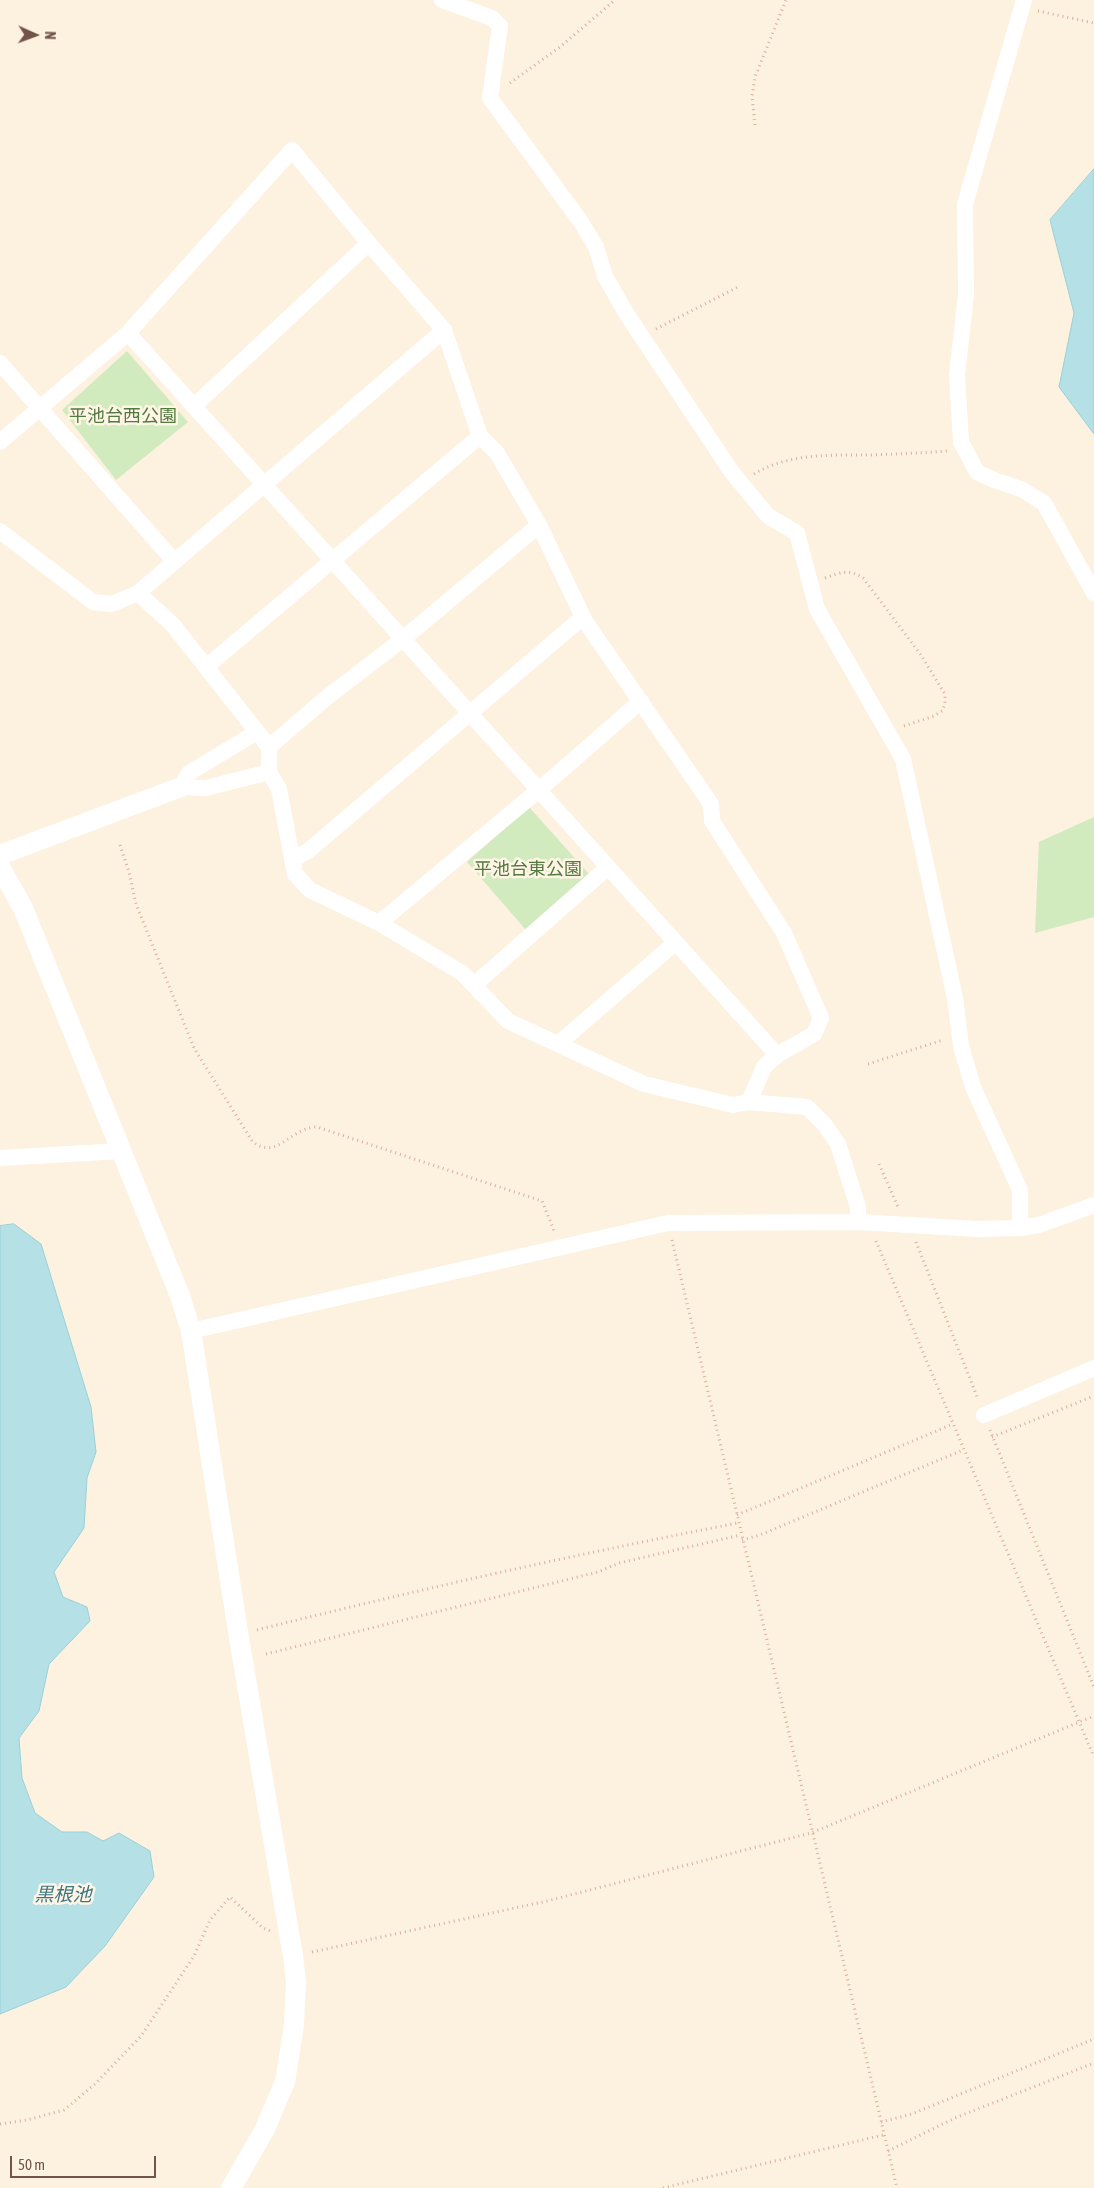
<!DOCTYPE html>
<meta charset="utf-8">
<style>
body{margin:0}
#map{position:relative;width:1094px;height:2188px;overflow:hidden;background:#fdf1e0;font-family:"Asap Condensed",sans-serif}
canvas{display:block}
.north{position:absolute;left:10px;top:10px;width:50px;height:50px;-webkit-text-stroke:4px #fff5e6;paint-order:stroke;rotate:92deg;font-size:14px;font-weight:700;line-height:20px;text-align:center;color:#735547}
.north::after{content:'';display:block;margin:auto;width:18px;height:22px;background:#735547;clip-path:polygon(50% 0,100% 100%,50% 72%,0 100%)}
.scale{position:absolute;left:10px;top:2156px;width:146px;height:22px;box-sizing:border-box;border:2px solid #735547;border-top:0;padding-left:6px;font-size:15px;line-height:18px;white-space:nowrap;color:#735547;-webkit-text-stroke:4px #fff5e6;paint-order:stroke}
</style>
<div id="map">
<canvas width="1094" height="2188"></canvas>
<div class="north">N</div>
<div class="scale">50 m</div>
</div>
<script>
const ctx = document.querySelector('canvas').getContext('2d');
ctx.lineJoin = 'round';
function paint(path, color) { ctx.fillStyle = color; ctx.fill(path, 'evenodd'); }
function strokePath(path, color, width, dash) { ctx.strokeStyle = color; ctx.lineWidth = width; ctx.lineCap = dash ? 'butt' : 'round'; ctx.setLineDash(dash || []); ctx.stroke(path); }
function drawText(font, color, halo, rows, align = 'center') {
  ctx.font = font + ' "Asap Condensed","Noto Sans JP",sans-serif'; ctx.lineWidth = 5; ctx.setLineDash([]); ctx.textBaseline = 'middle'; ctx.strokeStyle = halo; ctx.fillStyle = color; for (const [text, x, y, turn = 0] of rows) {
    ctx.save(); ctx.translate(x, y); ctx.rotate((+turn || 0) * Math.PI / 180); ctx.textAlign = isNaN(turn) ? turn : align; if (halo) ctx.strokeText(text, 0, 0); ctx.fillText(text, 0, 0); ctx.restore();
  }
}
paint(new Path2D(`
 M 127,351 L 188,422 L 116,480 L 62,410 Z
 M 529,807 L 589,874 L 526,930 L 467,862 Z
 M 1094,817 L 1094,917 L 1035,933 L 1039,842 Z`), '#d1eabe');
const water = new Path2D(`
 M 1094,169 L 1094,434 L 1059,387 L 1074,313 L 1050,220 Z
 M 14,1224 L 41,1244 L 91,1407 L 96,1452 L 87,1478 L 84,1528 L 54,1572 L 63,1597 L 87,1607 L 90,1621 L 49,1664 L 39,1711 L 19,1738 L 22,1778 L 35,1813 L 62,1832 L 87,1832 L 103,1841 L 119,1833 L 150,1851 L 154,1877 L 105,1946 L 66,1987 L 0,2014 L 0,1226 Z`);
paint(water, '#b4e0e6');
strokePath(water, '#9ad0d8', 1);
strokePath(new Path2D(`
 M 1038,11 L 1094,23
 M 510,83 L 560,47 L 615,0
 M 755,125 L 752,96 L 755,77 L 786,0
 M 656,329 L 740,286
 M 754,474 C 789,453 831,455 870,455 C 896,454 921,453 947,451
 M 825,578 C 840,573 849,568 863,578 L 921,655 L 945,694 L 945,704 L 942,711 L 934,716 L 904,726
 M 120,845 L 129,872 L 136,904 L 194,1048 L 252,1141 C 277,1162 290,1127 317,1127 L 542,1201 L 555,1233
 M 868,1064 L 943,1040
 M 879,1164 L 898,1207
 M 672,1240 L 897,2188
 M 876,1241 L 1094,1757
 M 916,1242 L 978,1399
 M 990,1430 L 1094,1687
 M 992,1437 L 1094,1396
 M 737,1515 L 953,1424
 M 742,1540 L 760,1535 L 963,1450
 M 257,1630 C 416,1590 577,1554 738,1523
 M 266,1654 L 598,1572 L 619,1563 L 741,1535
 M 312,1952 L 547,1901 L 811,1833 L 1094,1716
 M 881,2122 L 912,2114 L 1094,2039
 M 0,2124 L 27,2120 L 64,2110 L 95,2084 L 141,2036 L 194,1956 L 210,1920 L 230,1897 L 263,1928 L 270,1931
 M 888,2151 L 955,2118 L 1094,2063
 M 663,2188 L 883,2135`), '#d7b09a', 3, [1, 4]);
strokePath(new Path2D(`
 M 442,0 L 492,18 L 500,26 L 490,98 L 581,222 L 596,247 L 605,276 L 626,313 L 731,471 L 768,516 L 797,533 L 817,609 L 903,759 L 955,998 L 961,1046 L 973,1087 L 1020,1190 L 1020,1228
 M 1024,0 L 965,204 L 966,295 L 957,374 L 961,442 L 977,472 L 994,480 L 1021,489 L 1044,503 L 1094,593
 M 128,333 L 777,1055
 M 0,363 L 174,561
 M 194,406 L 369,243
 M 0,442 L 128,333 L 292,150 L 371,246 L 444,330 L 480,436 L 497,453 L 539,525 L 585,621 L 711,804 L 712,821 L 784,933 L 821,1018 L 814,1034 L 777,1055 L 764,1067 L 749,1102
 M 0,531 L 93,602 L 112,604 L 138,593 L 173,625 L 269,747 L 269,772 L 279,789 L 295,874 L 310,890 L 379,923 L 462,973 L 508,1021 L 644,1084 L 733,1105 L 749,1102 L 807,1107 L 825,1125 L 838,1144 L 858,1207 L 858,1222
 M 138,593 L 444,330
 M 206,667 L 480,436
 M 257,732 L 189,773 L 181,787 L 206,788 L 269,772
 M 269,747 L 326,698 L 403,639 L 539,525
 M 292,860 L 308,851 L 583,617
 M 379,923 L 540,789 L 641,701
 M 474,985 L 607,868
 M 558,1044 L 675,943
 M 0,1158 L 121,1151
 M 191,1331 L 668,1223 L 858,1222 L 978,1229 L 1020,1228 L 1039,1225 L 1094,1205
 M 984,1415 L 1094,1368`), '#fff', 16);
strokePath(new Path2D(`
 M 0,855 L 181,787
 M 0,867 L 23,908 L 180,1296 L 191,1331 L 239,1638 L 293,1956 L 296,1982 L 294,2025 L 285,2082 L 264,2131 L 231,2188`), '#fff', 20);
drawText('18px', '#527a3f', '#fff5e6', [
 ["平池台西公園",123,416],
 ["平池台東公園",528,869]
]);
drawText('italic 19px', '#3d7781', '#fff5e6', [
 ["黒根池",63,1895]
]);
</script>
